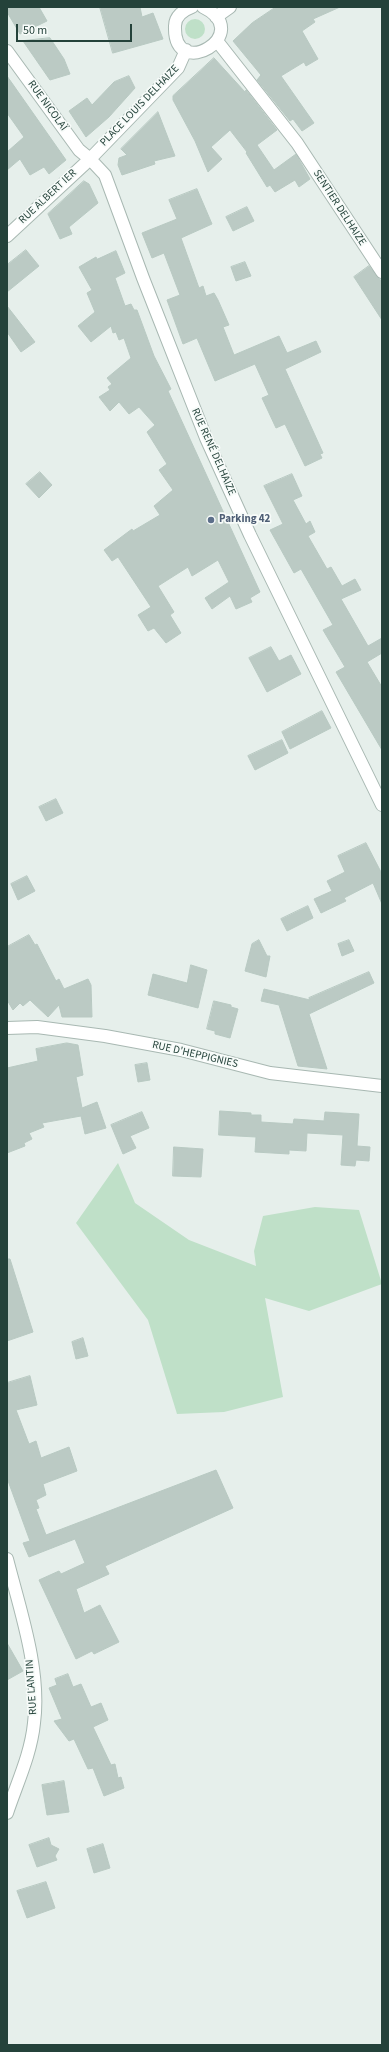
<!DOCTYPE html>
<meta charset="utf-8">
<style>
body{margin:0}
#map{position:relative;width:389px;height:2052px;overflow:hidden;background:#e6efeb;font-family:"Source Sans 3",sans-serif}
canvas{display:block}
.frame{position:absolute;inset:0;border:8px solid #24423a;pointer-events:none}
.scale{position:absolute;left:16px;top:24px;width:116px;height:18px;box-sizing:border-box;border:2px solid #24423a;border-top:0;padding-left:5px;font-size:12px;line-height:14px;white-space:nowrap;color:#24423a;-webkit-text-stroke:3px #f7fbf9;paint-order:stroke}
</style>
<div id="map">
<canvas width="389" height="2052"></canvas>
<div class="frame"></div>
<div class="scale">50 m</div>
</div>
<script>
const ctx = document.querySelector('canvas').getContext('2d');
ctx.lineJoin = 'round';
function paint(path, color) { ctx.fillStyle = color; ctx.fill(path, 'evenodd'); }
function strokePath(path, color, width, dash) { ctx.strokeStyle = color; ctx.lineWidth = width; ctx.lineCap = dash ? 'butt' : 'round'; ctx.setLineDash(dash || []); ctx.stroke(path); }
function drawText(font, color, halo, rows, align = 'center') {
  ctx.font = font + ' "Source Sans 3",sans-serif'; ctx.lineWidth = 3.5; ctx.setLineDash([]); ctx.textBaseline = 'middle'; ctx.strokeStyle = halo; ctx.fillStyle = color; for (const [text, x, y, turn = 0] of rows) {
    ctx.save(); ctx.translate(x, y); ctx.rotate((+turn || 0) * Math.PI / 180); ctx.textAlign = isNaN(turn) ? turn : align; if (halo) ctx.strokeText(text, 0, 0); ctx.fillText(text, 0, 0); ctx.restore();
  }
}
paint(new Path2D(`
 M185 29a10 10 0 1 1 20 0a10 10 0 1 1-20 0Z
 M 118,1163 L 135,1203 L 189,1240 L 256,1266 L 254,1251 L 263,1216 L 315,1207 L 359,1210 L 382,1284 L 309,1311 L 265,1298 L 283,1397 L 224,1412 L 177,1414 L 148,1320 L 76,1223 Z`), '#bfe0c8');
const building = new Path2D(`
 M 7,7 L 39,7 L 47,21 L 20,34 L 7,12 Z
 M 100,7 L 140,7 L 142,17 L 153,13 L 163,39 L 113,53 Z
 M 276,7 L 340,7 L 313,19 L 315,22 L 302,31 L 318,59 L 306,66 L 304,62 L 281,76 L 314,123 L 302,131 L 293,119 L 290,121 L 257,80 L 261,75 L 233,41 L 252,23 Z
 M 50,38 L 64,59 L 70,74 L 50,80 L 23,41 Z
 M 214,58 L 245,92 L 246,90 L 277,130 L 257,145 L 274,170 L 296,154 L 310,179 L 299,187 L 295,180 L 275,192 L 270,185 L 267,187 L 246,153 L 247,152 L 230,130 L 211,147 L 222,159 L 208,172 L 195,141 L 173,100 L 173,96 Z
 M 7,76 L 66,160 L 49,174 L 44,167 L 30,175 L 20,159 L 7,170 L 7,152 L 24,137 L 7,113 Z
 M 129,76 L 135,88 L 109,117 L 86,137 L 69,111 L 87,98 L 92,105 L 114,82 Z
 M 158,112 L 175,156 L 154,161 L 155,164 L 122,175 L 118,165 L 119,158 L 127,155 L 121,149 Z
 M 84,181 L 89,184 L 98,203 L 69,227 L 72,234 L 60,239 L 48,214 Z
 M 197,189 L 212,224 L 181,238 L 199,288 L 203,286 L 206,296 L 214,293 L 218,300 L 229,325 L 223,327 L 234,355 L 279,336 L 287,353 L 316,341 L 321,352 L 285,369 L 323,453 L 320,454 L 322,458 L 305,466 L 285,424 L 276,428 L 262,398 L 269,395 L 255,364 L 215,381 L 197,338 L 183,344 L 167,300 L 180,295 L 164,253 L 152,258 L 142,233 L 177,219 L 169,200 Z
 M 247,207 L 254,221 L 233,231 L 226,217 Z
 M 26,250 L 39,266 L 7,292 L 7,265 Z
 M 116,251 L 125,273 L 115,278 L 125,306 L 131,304 L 134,310 L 137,310 L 154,356 L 171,389 L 168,391 L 260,592 L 250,598 L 252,602 L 236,609 L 230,596 L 212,609 L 205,598 L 229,582 L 218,560 L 192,576 L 188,567 L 158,586 L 174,612 L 170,615 L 181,633 L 166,643 L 154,628 L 148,631 L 138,615 L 151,607 L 118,557 L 112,561 L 104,550 L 132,529 L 133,531 L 160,515 L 154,506 L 173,490 L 159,470 L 167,464 L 147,432 L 155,425 L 139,407 L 129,414 L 119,402 L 110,411 L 99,397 L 110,390 L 108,387 L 112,384 L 107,378 L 131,358 L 124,338 L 119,340 L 116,332 L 113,333 L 111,326 L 91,342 L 78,326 L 95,312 L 87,293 L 92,290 L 79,267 L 96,257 L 97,259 Z
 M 245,262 L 251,276 L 236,281 L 231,267 Z
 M 369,266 L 382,282 L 382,320 L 354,277 Z
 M 7,306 L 35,342 L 21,352 L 7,332 Z
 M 40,472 L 52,485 L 39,498 L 26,484 Z
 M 292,474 L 302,496 L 293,500 L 306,524 L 310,521 L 315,532 L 308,536 L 327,569 L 331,567 L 342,586 L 355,579 L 361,590 L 341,599 L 368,646 L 382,638 L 382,653 L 367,662 L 382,687 L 382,750 L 336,672 L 345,667 L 323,630 L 333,625 L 301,569 L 294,573 L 270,530 L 283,524 L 264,486 Z
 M 271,647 L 279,661 L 291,655 L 301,674 L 267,692 L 249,658 Z
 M 322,711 L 331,728 L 290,749 L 282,732 Z
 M 282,740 L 288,753 L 255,770 L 248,756 Z
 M 56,799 L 63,813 L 46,821 L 39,807 Z
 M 366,843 L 382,874 L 382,904 L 373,883 L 344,898 L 346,901 L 321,913 L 314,899 L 332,891 L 327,881 L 345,872 L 338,856 Z
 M 27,876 L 35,891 L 18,900 L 11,884 Z
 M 308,906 L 313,918 L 287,931 L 281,919 Z
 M 29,935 L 35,945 L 37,944 L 56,981 L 59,979 L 64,989 L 88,979 L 91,985 L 92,1017 L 62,1017 L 59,1005 L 48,1017 L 30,1000 L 23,1006 L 20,1003 L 13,1010 L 7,1000 L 7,947 Z
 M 259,940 L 267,956 L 270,956 L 266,977 L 245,971 L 252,944 Z
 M 349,940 L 354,951 L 342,956 L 338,944 Z
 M 191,965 L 207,970 L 198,1008 L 148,995 L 153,974 L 187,983 Z
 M 369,972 L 374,983 L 309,1014 L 327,1069 L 298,1066 L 279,1005 L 261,1001 L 264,989 L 310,1000 L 309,998 Z
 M 214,1001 L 231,1005 L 231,1007 L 238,1009 L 230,1038 L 215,1034 L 215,1031 L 207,1029 Z
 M 67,1043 L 78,1045 L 83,1075 L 76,1077 L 82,1108 L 97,1102 L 106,1128 L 85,1134 L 81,1116 L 42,1123 L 44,1127 L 29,1133 L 32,1139 L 24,1143 L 25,1146 L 7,1153 L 7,1068 L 38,1061 L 36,1049 Z
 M 147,1063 L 150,1080 L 138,1082 L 135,1065 Z
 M 220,1111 L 251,1113 L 251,1115 L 261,1115 L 261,1122 L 293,1124 L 294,1119 L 324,1121 L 325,1112 L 359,1114 L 357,1146 L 370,1147 L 369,1161 L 356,1160 L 355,1166 L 341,1165 L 343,1135 L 307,1133 L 306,1151 L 289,1150 L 289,1154 L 255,1152 L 256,1137 L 219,1135 Z
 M 142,1112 L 149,1128 L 130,1136 L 136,1148 L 123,1154 L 111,1125 Z
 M 174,1147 L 203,1149 L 201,1177 L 173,1176 Z
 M 7,1259 L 10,1259 L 33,1332 L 7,1341 Z
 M 83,1338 L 88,1356 L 76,1359 L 72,1342 Z
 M 30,1376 L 37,1405 L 16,1410 L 29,1444 L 36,1441 L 41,1458 L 69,1447 L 77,1471 L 43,1484 L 46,1495 L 36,1500 L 39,1508 L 36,1509 L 46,1535 L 216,1470 L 233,1508 L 105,1566 L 109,1574 L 76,1589 L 84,1613 L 100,1605 L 119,1642 L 94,1654 L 92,1651 L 76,1659 L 39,1580 L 59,1571 L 61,1574 L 85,1563 L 75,1539 L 29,1557 L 23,1543 L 30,1541 L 7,1478 L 7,1383 Z
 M 7,1643 L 23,1671 L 7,1680 Z
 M 68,1674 L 73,1687 L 81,1684 L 91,1707 L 101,1703 L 108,1720 L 93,1727 L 111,1765 L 115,1764 L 118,1778 L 121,1777 L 124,1788 L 104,1796 L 93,1768 L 88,1769 L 74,1739 L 69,1741 L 54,1721 L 62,1719 L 49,1688 L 57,1685 L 55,1679 Z
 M 64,1781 L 69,1812 L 47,1815 L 42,1785 Z
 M 49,1838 L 51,1845 L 59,1849 L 55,1856 L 57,1860 L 37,1867 L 29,1845 Z
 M 103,1844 L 110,1868 L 94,1873 L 87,1849 Z
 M 46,1882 L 55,1908 L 27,1918 L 17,1891 Z`);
paint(building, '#bbcac4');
strokePath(building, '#b8c9c2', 1);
const minor = new Path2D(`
 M 217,41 L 297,143 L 382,272
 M 7,51 L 79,150 L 90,159
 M 7,1559 C 20,1610 41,1670 34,1723 C 31,1754 17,1783 7,1813`);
const tertiary = new Path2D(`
 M 192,7 C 184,10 175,16 175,26 C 173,84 257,33 203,7
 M 216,17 L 230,7
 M 90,159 L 105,175 L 143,278 L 206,438 L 250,535 L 382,805
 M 7,236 L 90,159 L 178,68 L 186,50
 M 7,1028 L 37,1027 L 105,1036 L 181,1050 L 270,1073 L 382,1086`);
strokePath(minor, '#a8b8b2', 14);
strokePath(tertiary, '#a8b8b2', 14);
strokePath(minor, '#fff', 12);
strokePath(tertiary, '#fff', 12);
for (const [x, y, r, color] of [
 [211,520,4,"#5c6f8a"]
]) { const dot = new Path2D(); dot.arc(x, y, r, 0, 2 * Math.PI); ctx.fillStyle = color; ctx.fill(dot); strokePath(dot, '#f7fbf9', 1.5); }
drawText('11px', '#24423a', '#f7fbf9', [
 ["RUE NICOLAÏ",47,106,54],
 ["PLACE LOUIS DELHAIZE",140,106,-46],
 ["RUE ALBERT IER",48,197,-43],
 ["SENTIER DELHAIZE",339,208,57],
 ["RUE RENÉ DELHAIZE",213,452,66],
 ["RUE D'HEPPIGNIES",195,1055,13],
 ["RUE LANTIN",32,1687,-94]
]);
drawText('bold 11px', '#4e5e75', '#f7fbf9', [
 ["Parking 42",219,520]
], 'left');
</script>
